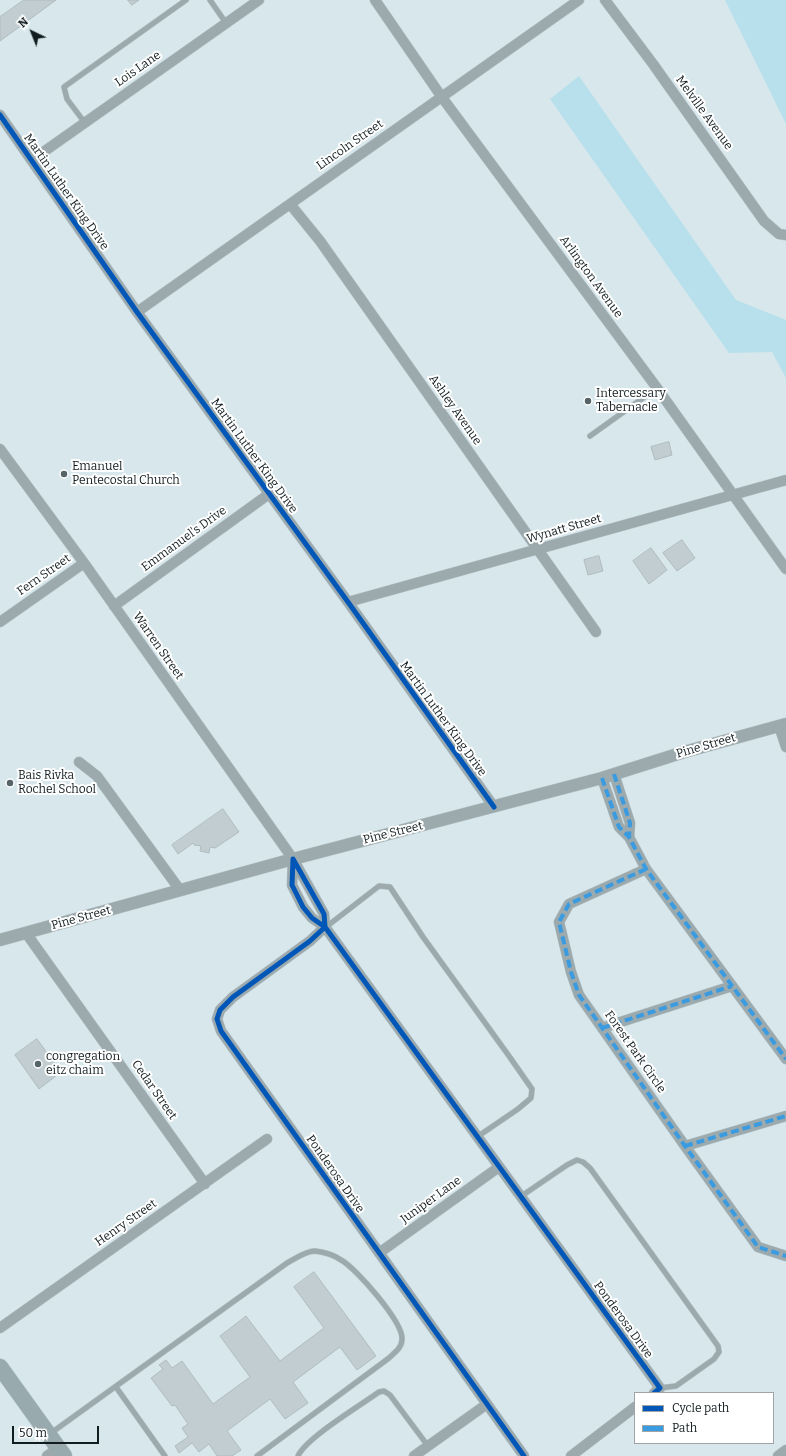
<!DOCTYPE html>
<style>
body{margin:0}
#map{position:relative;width:786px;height:1456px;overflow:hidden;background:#d7e7ec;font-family:Bitter,serif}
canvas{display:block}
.legend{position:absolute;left:634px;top:1392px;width:140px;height:52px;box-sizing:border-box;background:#fff;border:1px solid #a0a4a5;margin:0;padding:5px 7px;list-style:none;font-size:12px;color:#111c1f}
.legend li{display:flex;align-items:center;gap:8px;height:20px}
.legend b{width:20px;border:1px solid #a0a4a5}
.north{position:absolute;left:12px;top:12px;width:40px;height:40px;-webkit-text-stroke:3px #fff;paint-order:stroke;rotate:317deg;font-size:11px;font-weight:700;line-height:16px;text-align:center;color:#111c1f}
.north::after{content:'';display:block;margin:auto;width:14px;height:18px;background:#111c1f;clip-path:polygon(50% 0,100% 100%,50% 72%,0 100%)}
.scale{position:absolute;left:12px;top:1426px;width:87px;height:18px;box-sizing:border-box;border:2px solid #111c1f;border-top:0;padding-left:5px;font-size:12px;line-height:14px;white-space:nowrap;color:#111c1f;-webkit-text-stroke:3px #fff;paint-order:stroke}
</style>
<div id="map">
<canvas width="786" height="1456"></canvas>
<ul class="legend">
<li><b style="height:5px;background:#0057b8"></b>Cycle path</li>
<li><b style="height:5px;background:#3a9be0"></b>Path</li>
</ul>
<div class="north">N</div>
<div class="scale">50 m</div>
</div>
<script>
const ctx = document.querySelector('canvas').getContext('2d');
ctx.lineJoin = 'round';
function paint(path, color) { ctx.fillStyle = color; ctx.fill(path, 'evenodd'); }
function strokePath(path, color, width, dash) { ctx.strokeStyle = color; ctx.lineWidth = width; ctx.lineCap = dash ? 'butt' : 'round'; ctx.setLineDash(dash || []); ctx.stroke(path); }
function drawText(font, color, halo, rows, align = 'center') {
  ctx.font = font + ' Bitter,serif'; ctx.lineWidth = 4; ctx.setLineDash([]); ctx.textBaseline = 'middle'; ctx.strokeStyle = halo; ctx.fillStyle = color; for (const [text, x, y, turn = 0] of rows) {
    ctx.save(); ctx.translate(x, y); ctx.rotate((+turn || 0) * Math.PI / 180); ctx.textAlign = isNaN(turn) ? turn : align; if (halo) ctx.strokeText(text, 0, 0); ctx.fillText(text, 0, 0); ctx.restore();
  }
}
paint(new Path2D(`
 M 725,0 L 786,0 L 786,124 Z
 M 579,76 L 736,300 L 786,320 L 786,378 L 772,352 L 729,353 L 550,99 Z`), '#b7e0ec');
const building = new Path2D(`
 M 24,0 L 56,0 L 0,41 L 0,17 Z
 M 128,0 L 139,0 L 132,5 Z
 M 669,442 L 672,455 L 655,460 L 651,447 Z
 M 682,540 L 695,558 L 677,571 L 663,553 Z
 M 651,548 L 667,570 L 649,584 L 633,561 Z
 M 599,556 L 603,571 L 588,575 L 584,560 Z
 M 223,809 L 239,832 L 215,848 L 210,847 L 209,853 L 200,851 L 201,846 L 194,845 L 193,843 L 178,854 L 172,845 Z
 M 37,1039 L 61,1072 L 39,1089 L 15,1055 Z
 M 314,1272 L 376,1356 L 357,1370 L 340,1347 L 293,1382 L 308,1403 L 285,1419 L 270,1399 L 227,1431 L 241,1450 L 232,1456 L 217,1456 L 209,1444 L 199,1452 L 192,1443 L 179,1453 L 175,1446 L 188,1437 L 182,1428 L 188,1424 L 175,1405 L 172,1406 L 151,1378 L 163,1369 L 159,1365 L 166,1360 L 172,1368 L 182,1361 L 213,1404 L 250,1377 L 220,1336 L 246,1316 L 280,1361 L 324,1328 L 294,1287 Z`);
paint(building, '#c1cdd1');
strokePath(building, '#afbbbf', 1);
const service = new Path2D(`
 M 210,0 L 226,23
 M 85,123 L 67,99 L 64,87 L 186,0
 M 590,436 L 657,388
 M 326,927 L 379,886 L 390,887 L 423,937 L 509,1056 L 532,1089 L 531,1098 L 518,1109 L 477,1137
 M 520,1197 L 567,1165 L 577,1160 L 583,1162 L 590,1168 L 718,1346 L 719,1352 L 714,1359 L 676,1386 L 660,1388
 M 116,1387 L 165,1456
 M 51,1433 L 287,1263 C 295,1259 305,1251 315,1251 C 324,1252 334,1255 341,1260 C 356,1268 403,1322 402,1339 C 402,1348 395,1352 389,1358 L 257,1456
 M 298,1456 C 306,1438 361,1405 379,1392 L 384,1391 L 390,1395 L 428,1446`);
const minor = new Path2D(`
 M 375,0 L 441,96 L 657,388 L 786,569
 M 605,0 L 653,64 L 764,221 L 779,234 L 786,235
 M 0,115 L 137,312 L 348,602 L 494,807
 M 32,160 L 259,0
 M 290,204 L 320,241 L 596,632
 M 137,312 L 579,0
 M 0,449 L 84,563 L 293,859
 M 348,602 L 786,480
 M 114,606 L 269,494
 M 0,622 L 84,563
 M 779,726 L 786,747
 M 79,762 L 97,776 L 180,890
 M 614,774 L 630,823 L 629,837
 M 602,778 L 619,827 L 629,837 L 646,869 L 786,1059
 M 646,869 L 569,904 L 559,922 L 571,972 L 579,995 L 685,1146 L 758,1247 L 786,1256
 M 26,933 L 205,1184
 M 602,1028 L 732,986
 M 685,1146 L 786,1116
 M 379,1253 L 499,1167
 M 0,1328 L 267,1139
 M 47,1456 L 58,1448
 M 414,1456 L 487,1404
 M 524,1456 L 221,1031 L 217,1019 L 220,1010 L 233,997 L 310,941 L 325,927 L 324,914 L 293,859 L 292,885 L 303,907 L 312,918 L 325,927 L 660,1388 L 654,1393
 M 571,1456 L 635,1407
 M 778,1456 L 786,1450`);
const tertiary = new Path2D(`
 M 0,940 L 293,859 L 602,778 L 684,752 L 786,724`);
const trunk = new Path2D(`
 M 0,1367 L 64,1456`);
strokePath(service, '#b5c2c5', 6);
strokePath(minor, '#b5c2c5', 11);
strokePath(tertiary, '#b5c2c5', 13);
strokePath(trunk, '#b5c2c5', 17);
strokePath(service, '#9caaae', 5);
strokePath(minor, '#9caaae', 10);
strokePath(tertiary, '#9caaae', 12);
strokePath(trunk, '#99aaae', 16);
strokePath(new Path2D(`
 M 614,774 L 630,823 L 629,837
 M 602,778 L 619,827 L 629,837 L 646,869 L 786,1059
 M 646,869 L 569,904 L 559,922 L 571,972 L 579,995 L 685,1146 L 758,1247 L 786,1256
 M 602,1028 L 732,986
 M 685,1146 L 786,1116`), '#3a9be0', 4, [8, 4]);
strokePath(new Path2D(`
 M 0,115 L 137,312 L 348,602 L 494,807
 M 524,1456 L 221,1031 L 217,1019 L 220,1010 L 233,997 L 310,941 L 325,927 L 324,914 L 293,859 L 292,885 L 303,907 L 312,918 L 325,927 L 660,1388 L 654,1393`), '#0057b8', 5);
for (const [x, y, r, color] of [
 [588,401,4,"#566367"],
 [64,474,4,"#566367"],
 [10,783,4,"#566367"],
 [38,1064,4,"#566367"]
]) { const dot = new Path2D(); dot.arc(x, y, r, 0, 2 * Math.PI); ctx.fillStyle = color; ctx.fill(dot); strokePath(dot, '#fff', 1.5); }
drawText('12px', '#111c1f', '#fff', [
 ["Lois Lane",138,69,-35],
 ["Melville Avenue",704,113,54],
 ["Lincoln Street",350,145,-35],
 ["Martin Luther King Drive",66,192,55],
 ["Arlington Avenue",591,277,54],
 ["Ashley Avenue",455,410,55],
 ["Martin Luther King Drive",254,456,54],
 ["Wynatt Street",564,529,-16],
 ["Emmanuel's Drive",184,539,-36],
 ["Fern Street",44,575,-35],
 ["Warren Street",158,646,55],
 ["Martin Luther King Drive",443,719,54],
 ["Pine Street",706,746,-16],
 ["Pine Street",393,833,-14],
 ["Pine Street",81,918,-15],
 ["Forest Park Circle",635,1052,55],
 ["Cedar Street",154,1090,55],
 ["Ponderosa Drive",335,1174,55],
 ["Juniper Lane",431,1200,-36],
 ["Henry Street",126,1223,-35],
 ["Ponderosa Drive",623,1320,54]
]);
drawText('12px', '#111c1f', '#fff', [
 ["Intercessary",596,394],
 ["Tabernacle",596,408],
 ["Emanuel",72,467],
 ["Pentecostal Church",72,481],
 ["Bais Rivka",18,776],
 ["Rochel School",18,790],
 ["congregation",46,1057],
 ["eitz chaim",46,1071]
], 'left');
</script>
